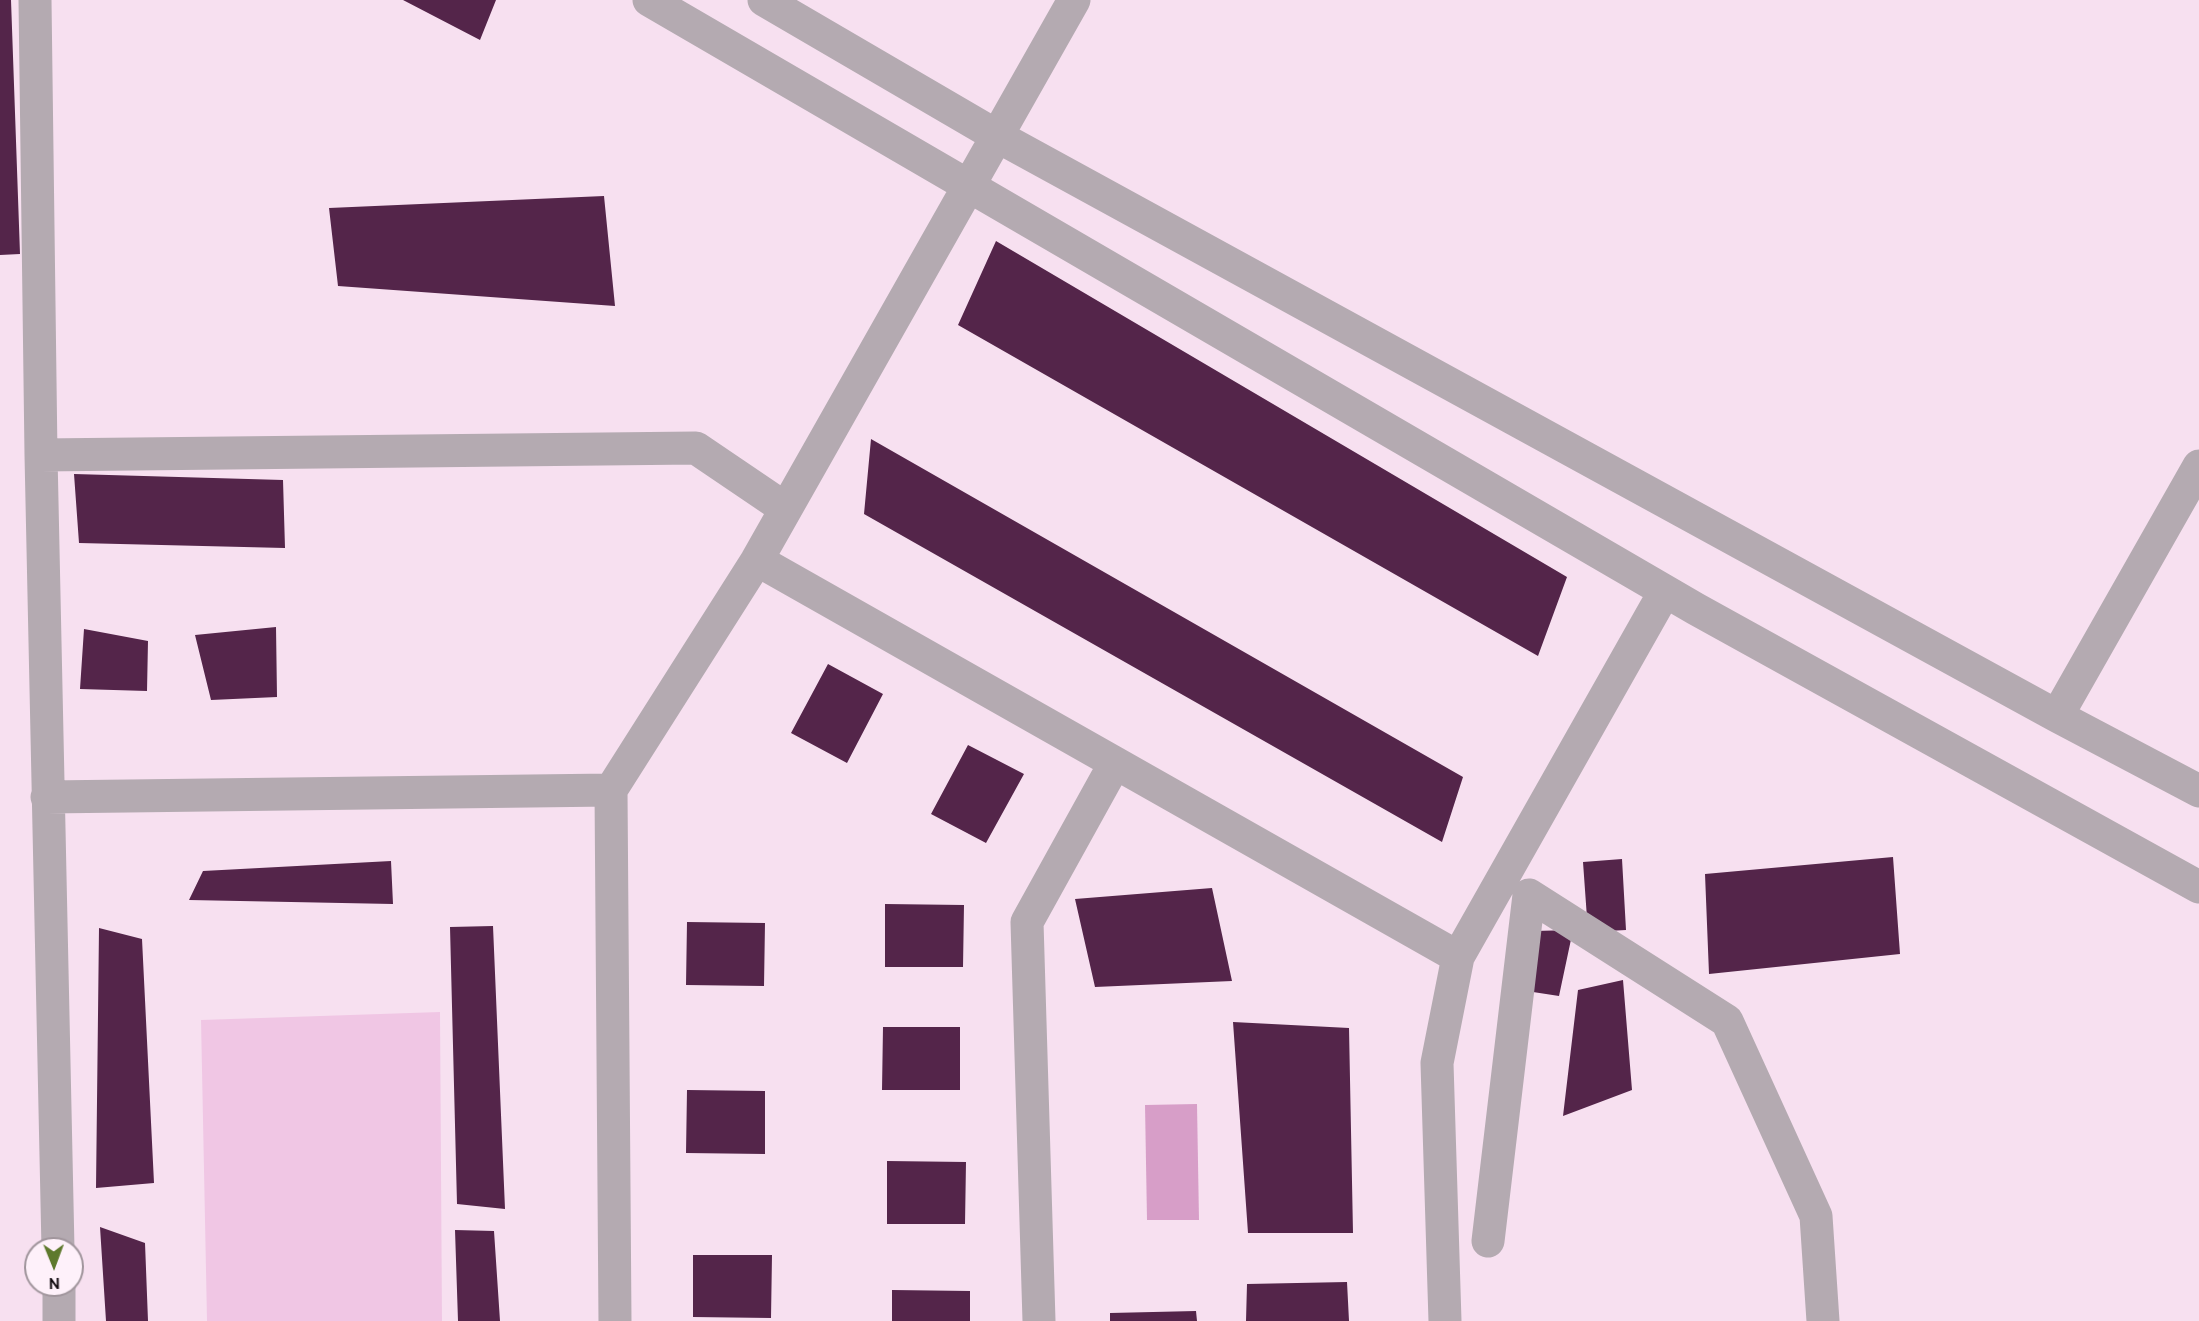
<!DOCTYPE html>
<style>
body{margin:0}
#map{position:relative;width:2199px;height:1321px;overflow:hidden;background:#f7e0f0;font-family:Cabin,sans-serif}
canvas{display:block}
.north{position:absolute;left:24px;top:1237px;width:60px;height:60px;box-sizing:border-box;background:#fef1fa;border:2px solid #a0959c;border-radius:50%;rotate:179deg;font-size:16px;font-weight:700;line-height:24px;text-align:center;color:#120b10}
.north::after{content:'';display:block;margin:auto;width:21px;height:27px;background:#5e792d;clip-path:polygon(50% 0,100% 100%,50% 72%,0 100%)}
</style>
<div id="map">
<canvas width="2199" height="1321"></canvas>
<div class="north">N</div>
</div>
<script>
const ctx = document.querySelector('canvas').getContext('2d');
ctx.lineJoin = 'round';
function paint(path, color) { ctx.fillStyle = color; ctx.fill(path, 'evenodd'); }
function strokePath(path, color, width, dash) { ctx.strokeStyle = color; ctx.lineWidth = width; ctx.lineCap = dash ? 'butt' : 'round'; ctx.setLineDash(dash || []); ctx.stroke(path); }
paint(new Path2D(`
 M 440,1012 L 442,1321 L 207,1321 L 201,1020 Z`), '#f0c6e4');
paint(new Path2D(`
 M 1197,1104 L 1199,1220 L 1147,1220 L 1145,1105 Z`), '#d79ec8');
paint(new Path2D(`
 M 0,0 L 11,0 L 20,254 L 0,255 Z
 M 403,0 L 496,0 L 480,40 Z
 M 604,196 L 615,306 L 338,286 L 329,208 Z
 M 996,241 L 1567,577 L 1538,656 L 958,325 Z
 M 871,439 L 1463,777 L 1442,842 L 864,514 Z
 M 74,474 L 283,480 L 285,548 L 79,543 Z
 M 276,627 L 277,697 L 211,700 L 195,635 Z
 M 84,629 L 148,641 L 147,691 L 80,689 Z
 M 828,664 L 883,694 L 847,763 L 791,733 Z
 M 968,745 L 1024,774 L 986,843 L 931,814 Z
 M 1893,857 L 1900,954 L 1709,974 L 1705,874 Z
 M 1622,859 L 1626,930 L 1588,932 L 1583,862 Z
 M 391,861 L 393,904 L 189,900 L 203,871 Z
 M 1212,888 L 1232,981 L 1095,987 L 1075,899 Z
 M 885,904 L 964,905 L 963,967 L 885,967 Z
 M 687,922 L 765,923 L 764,986 L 686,985 Z
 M 493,926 L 505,1209 L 457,1204 L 450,927 Z
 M 99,928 L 142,939 L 154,1183 L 96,1188 Z
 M 1573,930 L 1559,996 L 1533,992 L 1534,931 Z
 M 1623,980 L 1632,1090 L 1563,1116 L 1578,990 Z
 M 1233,1022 L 1349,1028 L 1353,1233 L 1248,1233 Z
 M 883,1027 L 960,1027 L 960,1090 L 882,1090 Z
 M 687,1090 L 765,1091 L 765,1154 L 686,1153 Z
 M 887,1161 L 966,1162 L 965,1224 L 887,1224 Z
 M 100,1227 L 145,1243 L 148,1321 L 106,1321 Z
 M 455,1230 L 494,1231 L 500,1321 L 458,1321 Z
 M 693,1255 L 772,1255 L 771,1318 L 693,1317 Z
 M 1347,1282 L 1349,1321 L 1246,1321 L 1247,1284 Z
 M 892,1290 L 970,1291 L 970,1321 L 892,1321 Z
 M 1196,1311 L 1197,1321 L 1110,1321 L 1110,1313 Z`), '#54254a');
strokePath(new Path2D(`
 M 35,0 L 41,455 L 58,1249
 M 649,0 L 1696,609 L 2199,887
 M 764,0 L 997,136 L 2057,716 L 2199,791
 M 41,455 L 696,448 L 786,509
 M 757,560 L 1458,957
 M 2057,716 L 2199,466
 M 47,797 L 611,790
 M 1488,1241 L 1529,895 L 1727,1021 L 1816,1216 L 1823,1321
 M 59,1285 L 59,1321
 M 615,1321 L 611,790 L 757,560 L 1074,0
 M 1039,1321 L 1027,922 L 1115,763
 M 1445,1321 L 1437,1063 L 1458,957 L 1665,591`), '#b4aab1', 33);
</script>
